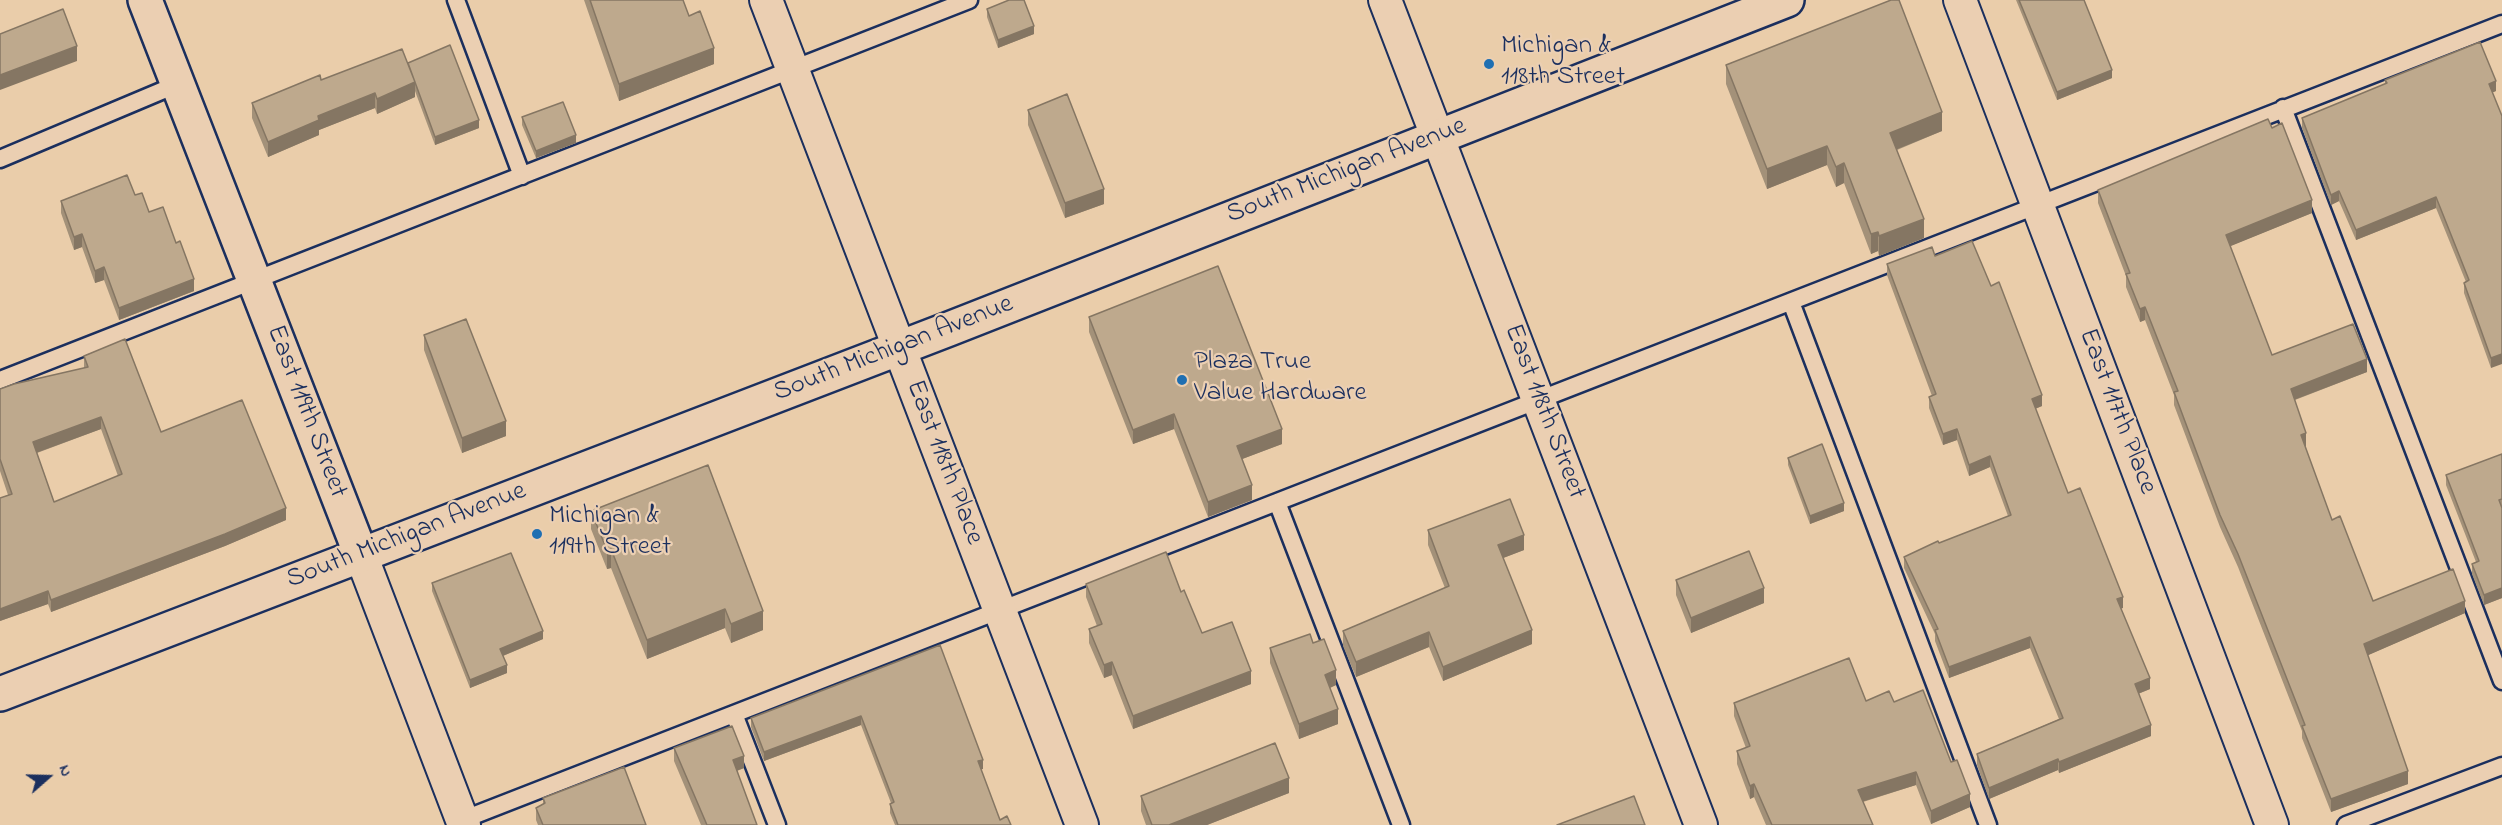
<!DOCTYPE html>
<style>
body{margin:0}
#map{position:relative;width:2502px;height:825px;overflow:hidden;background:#eacdaa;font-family:"Indie Flower",sans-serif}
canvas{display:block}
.north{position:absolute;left:18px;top:747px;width:60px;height:60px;-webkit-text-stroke:4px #ebcfb2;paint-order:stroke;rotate:70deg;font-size:16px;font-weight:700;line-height:24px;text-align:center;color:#1b2f5e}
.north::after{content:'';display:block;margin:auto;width:21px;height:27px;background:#1b2f5e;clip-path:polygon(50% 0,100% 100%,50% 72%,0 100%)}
</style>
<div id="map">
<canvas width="2502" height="825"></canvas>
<div class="north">N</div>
</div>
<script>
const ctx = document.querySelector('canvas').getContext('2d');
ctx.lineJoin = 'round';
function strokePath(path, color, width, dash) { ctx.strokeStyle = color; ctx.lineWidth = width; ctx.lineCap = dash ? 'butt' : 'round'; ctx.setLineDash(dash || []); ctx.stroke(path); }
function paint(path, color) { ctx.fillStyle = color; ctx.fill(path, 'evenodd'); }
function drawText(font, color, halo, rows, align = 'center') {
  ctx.font = font + ' "Indie Flower",sans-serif'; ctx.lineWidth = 4.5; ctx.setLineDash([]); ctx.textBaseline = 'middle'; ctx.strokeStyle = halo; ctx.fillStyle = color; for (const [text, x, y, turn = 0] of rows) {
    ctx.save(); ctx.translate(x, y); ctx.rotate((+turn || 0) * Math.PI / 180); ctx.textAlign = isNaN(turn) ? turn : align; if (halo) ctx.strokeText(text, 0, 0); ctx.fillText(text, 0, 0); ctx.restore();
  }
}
const service = new Path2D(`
 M 456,0 L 522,176
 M 2283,108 L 2502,681
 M 0,159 L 178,84
 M 1791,302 L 1988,825
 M 0,380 L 969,0
 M 1277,502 L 1401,825
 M 734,714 L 777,825
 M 457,822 L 2502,24
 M 2346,825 L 2502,766`);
const minor = new Path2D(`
 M 766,0 L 1082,825
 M 1385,0 L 1701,825
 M 1960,0 L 2272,825
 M 361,555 L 464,825`);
const tertiary = new Path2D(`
 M 145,0 L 361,555`);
const secondary = new Path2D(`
 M 0,694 L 949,329 L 1787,0`);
strokePath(service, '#1b2f5e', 21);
strokePath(minor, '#1b2f5e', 36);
strokePath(tertiary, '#1b2f5e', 38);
strokePath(secondary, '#1b2f5e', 38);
strokePath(service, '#ebcfb2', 16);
strokePath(minor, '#ebcfb2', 32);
strokePath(tertiary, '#ebcfb2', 33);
strokePath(secondary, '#ebcfb2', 33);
paint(new Path2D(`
 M 584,0 L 683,0 L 689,16 L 714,64 L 619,101 Z
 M 2016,0 L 2084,0 L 2112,78 L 2057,100 Z
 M 987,9 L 1034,34 L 998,48 L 987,17 Z
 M 408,64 L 479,128 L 435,145 L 415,91 L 415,97 L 377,114 L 375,108 L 319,130 L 319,135 L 268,157 L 252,118 L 252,103 L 321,80 Z
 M 1726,65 L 1942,131 L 1897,150 L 1924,238 L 1879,256 L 1878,251 L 1871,254 L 1844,183 L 1836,187 L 1827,165 L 1767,189 L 1726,84 Z
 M 2385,80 L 2496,91 L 2493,92 L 2491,368 L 2464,293 L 2464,283 L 2466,282 L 2436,208 L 2356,240 L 2339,201 L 2331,205 L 2302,128 L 2302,118 L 2385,84 Z
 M 1028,110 L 1104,204 L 1065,218 L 1028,125 Z
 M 522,117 L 576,143 L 536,158 L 522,125 Z
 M 2098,190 L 2312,213 L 2230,246 L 2272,355 L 2367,372 L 2295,400 L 2306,446 L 2305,446 L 2332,520 L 2373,601 L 2465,613 L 2368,655 L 2408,784 L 2331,812 L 2302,738 L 2302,731 L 2238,567 L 2220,527 L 2174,405 L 2174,395 L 2145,320 L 2140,322 L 2126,287 L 2126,276 L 2098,203 Z
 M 61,201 L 149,212 L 194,291 L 119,320 L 104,280 L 95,283 L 82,247 L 74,250 L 61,213 Z
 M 1935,256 L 2042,406 L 2035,409 L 2068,493 L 2123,608 L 2121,608 L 2150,689 L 2138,694 L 2151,736 L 2059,773 L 2058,770 L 1989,799 L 1977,765 L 1977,754 L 2059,719 L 2030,648 L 1949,678 L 1935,641 L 1935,634 L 1904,568 L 1904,557 L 2008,516 L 1990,467 L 1969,476 L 1957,440 L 1943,445 L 1929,408 L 1929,397 L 1932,396 L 1887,275 L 1887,264 Z
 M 1089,317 L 1282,444 L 1242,459 L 1252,500 L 1208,517 L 1174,429 L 1133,444 L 1089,332 Z
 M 424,335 L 506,436 L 462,453 L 424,350 Z
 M 84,356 L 161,432 L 286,520 L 225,546 L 51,612 L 48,604 L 0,621 L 0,498 L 8,495 L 0,471 L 0,389 L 84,368 ZM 101,429 L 118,476 L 54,502 L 37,453 Z
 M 2502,454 L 2502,598 L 2484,605 L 2472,574 L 2472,564 L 2476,562 L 2446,485 L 2446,475 Z
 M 1788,458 L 1844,511 L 1810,524 L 1788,465 Z
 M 591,511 L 763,630 L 731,643 L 725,628 L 647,659 L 611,568 L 607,569 L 591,529 Z
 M 1428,530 L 1524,550 L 1503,558 L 1532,644 L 1443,681 L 1429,647 L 1356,677 L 1343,646 L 1343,631 L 1445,588 L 1428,545 Z
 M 1676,580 L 1764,603 L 1691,633 L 1676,595 Z
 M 432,583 L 543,639 L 503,656 L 507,673 L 470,688 L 432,591 Z
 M 1086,584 L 1181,592 L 1202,633 L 1251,684 L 1133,729 L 1112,675 L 1104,678 L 1089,643 L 1089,629 L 1097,626 L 1086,597 Z
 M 1313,643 L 1336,685 L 1330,688 L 1338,724 L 1299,739 L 1270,663 L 1270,648 Z
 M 940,645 L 983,769 L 981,769 L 1000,820 L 1011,825 L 895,825 L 890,813 L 890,804 L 891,803 L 861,725 L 764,761 L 751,727 L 751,718 Z
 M 1866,701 L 1894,702 L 1951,762 L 1970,807 L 1931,824 L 1916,785 L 1863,802 L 1873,825 L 1766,825 L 1754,797 L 1750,799 L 1737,764 L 1737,751 L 1746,748 L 1734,716 L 1734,703 Z
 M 674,748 L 744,768 L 737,771 L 757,825 L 701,825 L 674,761 Z
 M 1289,793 L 1207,825 L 1146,825 L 1141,811 L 1141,796 Z
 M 543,798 L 646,825 L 538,825 L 536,820 L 536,808 L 543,804 Z`), '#a39179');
paint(new Path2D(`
 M 1034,26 L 1034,34 L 998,48 L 998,40 Z
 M 77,46 L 77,61 L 0,90 L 0,75 Z
 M 714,48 L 714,64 L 619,101 L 619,84 Z
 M 2112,70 L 2112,78 L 2057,100 L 2057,92 Z
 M 2496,81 L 2496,91 L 2489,94 L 2489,84 Z
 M 415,82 L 415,97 L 377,114 L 377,99 Z
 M 375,93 L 375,108 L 319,130 L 319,135 L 268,157 L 268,142 L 318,116 Z
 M 1942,112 L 1942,131 L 1890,152 L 1890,133 Z
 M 479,120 L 479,128 L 435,145 L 435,137 Z
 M 576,135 L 576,143 L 536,158 L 536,151 Z
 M 1827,146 L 1827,165 L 1767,189 L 1767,169 Z
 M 1844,163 L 1844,183 L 1836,187 L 1836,167 Z
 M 1104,189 L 1104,204 L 1065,218 L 1065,203 Z
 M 2339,191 L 2339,201 L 2331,205 L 2331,195 Z
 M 2436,197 L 2436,208 L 2356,240 L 2356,230 Z
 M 2312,200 L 2312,213 L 2226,248 L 2226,235 Z
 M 1924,219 L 1924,238 L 1879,256 L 1879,236 Z
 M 1878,232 L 1878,251 L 1871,254 L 1871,234 Z
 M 82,234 L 82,247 L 74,250 L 74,237 Z
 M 104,267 L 104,280 L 95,283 L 95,271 Z
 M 194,279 L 194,291 L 119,320 L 119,308 Z
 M 2145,307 L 2145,320 L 2140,322 L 2140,309 Z
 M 2502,354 L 2502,364 L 2491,368 L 2491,358 Z
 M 2367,359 L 2367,372 L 2291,401 L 2291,389 Z
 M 2042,395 L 2042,406 L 2032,410 L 2032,399 Z
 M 1174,414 L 1174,429 L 1133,444 L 1133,430 Z
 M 101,417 L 101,429 L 33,454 L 33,442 Z
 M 506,421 L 506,436 L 462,453 L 462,438 Z
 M 1282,429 L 1282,444 L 1237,461 L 1237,446 Z
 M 1957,429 L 1957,440 L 1943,445 L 1943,434 Z
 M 2306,433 L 2306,446 L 2301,448 L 2301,435 Z
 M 1990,456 L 1990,467 L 1969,476 L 1969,465 Z
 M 1252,485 L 1252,500 L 1208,517 L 1208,502 Z
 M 1844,503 L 1844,511 L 1810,524 L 1810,516 Z
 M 286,508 L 286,520 L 225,546 L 51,612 L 51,600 Z
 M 1524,535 L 1524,550 L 1498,560 L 1498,545 Z
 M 611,549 L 611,568 L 607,569 L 607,550 Z
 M 1764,588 L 1764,603 L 1691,633 L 1691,618 Z
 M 2502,588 L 2502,598 L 2484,605 L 2484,595 Z
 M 48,591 L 48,604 L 0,621 L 0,609 Z
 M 2123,597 L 2123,608 L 2117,610 L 2117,599 Z
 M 2465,601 L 2465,613 L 2364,657 L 2364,644 Z
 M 725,609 L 725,628 L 647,659 L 647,640 Z
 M 763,611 L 763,630 L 731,643 L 731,624 Z
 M 1532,630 L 1532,644 L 1443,681 L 1443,667 Z
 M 543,631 L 543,639 L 500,657 L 500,649 Z
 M 1429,632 L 1429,647 L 1356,677 L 1356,662 Z
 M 2030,637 L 2030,648 L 1949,678 L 1949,667 Z
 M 1112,662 L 1112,675 L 1104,678 L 1104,665 Z
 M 507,665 L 507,673 L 470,688 L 470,680 Z
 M 1336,670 L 1336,685 L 1325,690 L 1325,675 Z
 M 1251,671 L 1251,684 L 1133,729 L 1133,716 Z
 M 2150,678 L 2150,689 L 2135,695 L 2135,684 Z
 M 1338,709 L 1338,724 L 1299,739 L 1299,724 Z
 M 861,716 L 861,725 L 764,761 L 764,752 Z
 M 2151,725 L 2151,736 L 2059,773 L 2059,762 Z
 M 744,756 L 744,768 L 733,772 L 733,760 Z
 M 2058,759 L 2058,770 L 1989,799 L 1989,788 Z
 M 983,760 L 983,769 L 978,770 L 978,761 Z
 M 2408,771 L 2408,784 L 2331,812 L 2331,799 Z
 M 1916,772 L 1916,785 L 1858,803 L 1858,790 Z
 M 1289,778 L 1289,793 L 1207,825 L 1169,825 Z
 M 1754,784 L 1754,797 L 1750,799 L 1750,786 Z
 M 1970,794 L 1970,807 L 1931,824 L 1931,811 Z`), '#857663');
const building = new Path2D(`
 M 590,0 L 683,0 L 689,16 L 700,11 L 714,48 L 619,84 Z
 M 1009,0 L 1024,0 L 1034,26 L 998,40 L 987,9 Z
 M 1891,0 L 1899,0 L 1942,112 L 1890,133 L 1924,219 L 1879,236 L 1878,232 L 1871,234 L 1844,163 L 1836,167 L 1827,146 L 1767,169 L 1726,65 Z
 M 2019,0 L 2084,0 L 2112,70 L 2057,92 Z
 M 63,9 L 77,46 L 0,75 L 0,34 Z
 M 2480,42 L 2496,81 L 2489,84 L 2502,116 L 2502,354 L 2491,358 L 2464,283 L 2469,280 L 2436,197 L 2356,230 L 2339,191 L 2331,195 L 2302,118 L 2387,83 L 2385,80 Z
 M 450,45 L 479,120 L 435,137 L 408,63 Z
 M 402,49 L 415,82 L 377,99 L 375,93 L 318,116 L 319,120 L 268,142 L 252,103 L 320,75 L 321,80 Z
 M 1067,94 L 1104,189 L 1065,203 L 1028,110 Z
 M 563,102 L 576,135 L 536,151 L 522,117 Z
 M 2268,119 L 2272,128 L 2282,123 L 2312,200 L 2226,235 L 2272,355 L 2353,324 L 2367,359 L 2291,389 L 2306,433 L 2301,435 L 2332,520 L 2340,516 L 2373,601 L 2453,569 L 2465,601 L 2364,644 L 2408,771 L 2331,799 L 2302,726 L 2305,725 L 2238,554 L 2220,515 L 2174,392 L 2178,391 L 2145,307 L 2140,309 L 2126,274 L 2130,273 L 2098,190 Z
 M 127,175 L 135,195 L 142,193 L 149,212 L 163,207 L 176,243 L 180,241 L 194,279 L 119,308 L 104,267 L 95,271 L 82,234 L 74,237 L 61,201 Z
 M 1972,241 L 1991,286 L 1999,282 L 2042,395 L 2032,399 L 2068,493 L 2080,488 L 2123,597 L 2117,599 L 2150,678 L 2135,684 L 2151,725 L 2059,762 L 2058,759 L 1989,788 L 1977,754 L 2063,718 L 2030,637 L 1949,667 L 1935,630 L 1938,629 L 1904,557 L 1938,541 L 1939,543 L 2011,515 L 1990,456 L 1969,465 L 1957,429 L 1943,434 L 1929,397 L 1936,394 L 1887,264 L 1932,247 L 1935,256 Z
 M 1218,266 L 1282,429 L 1237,446 L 1252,485 L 1208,502 L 1174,414 L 1133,430 L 1089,317 Z
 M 466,319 L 506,421 L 462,438 L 424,335 Z
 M 125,339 L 161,432 L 242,400 L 286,508 L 225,534 L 51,600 L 48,591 L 0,609 L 0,498 L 12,494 L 0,459 L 0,389 L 14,384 L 88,367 L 84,356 ZM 101,417 L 122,474 L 54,502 L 33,442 Z
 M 1822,444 L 1844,503 L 1810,516 L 1788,458 Z
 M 2502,454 L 2502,499 L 2499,500 L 2502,508 L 2502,588 L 2484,595 L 2472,564 L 2479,561 L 2446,475 Z
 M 708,465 L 763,611 L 731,624 L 725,609 L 647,640 L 611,549 L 607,550 L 591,511 Z
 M 1510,499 L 1524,535 L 1498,545 L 1532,630 L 1443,667 L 1429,632 L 1356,662 L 1343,631 L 1449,586 L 1428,530 Z
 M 1749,551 L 1764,588 L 1691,618 L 1676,580 Z
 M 1166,552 L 1181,592 L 1184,590 L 1202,633 L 1232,622 L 1251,671 L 1133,716 L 1112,662 L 1104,665 L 1089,629 L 1102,624 L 1086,584 Z
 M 511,553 L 543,631 L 500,649 L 507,665 L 470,680 L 432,583 Z
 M 1310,634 L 1313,643 L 1324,639 L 1336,670 L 1325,675 L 1338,709 L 1299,724 L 1270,648 Z
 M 940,645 L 983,760 L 978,761 L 1000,820 L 1007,816 L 1011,825 L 898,825 L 890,804 L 894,802 L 861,716 L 764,752 L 751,718 Z
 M 1849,658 L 1866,701 L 1889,691 L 1894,702 L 1923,690 L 1951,762 L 1957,760 L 1970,794 L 1931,811 L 1916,772 L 1858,790 L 1873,825 L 1772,825 L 1754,784 L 1750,786 L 1737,751 L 1750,746 L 1734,703 Z
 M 732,726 L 744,756 L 733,760 L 757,825 L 707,825 L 674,748 Z
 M 1275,743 L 1289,778 L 1169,825 L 1152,825 L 1141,796 Z
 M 624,767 L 646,825 L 543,825 L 536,808 L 545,803 L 543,798 Z
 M 1634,796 L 1645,825 L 1557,825 Z`);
paint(building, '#bea98d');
strokePath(building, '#857663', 1.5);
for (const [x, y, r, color] of [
 [1489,64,6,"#1f6fb2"],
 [1182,380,6,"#1f6fb2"],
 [537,534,6,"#1f6fb2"]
]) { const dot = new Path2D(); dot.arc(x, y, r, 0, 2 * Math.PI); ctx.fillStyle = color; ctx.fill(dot); strokePath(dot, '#ebcfb2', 2); }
drawText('27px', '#1b2f5e', '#ebcfb2', [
 ["Michigan &",1501,48],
 ["118th Street",1501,79],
 ["Plaza True",1194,364],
 ["Value Hardware",1194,395],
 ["Michigan &",549,518],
 ["119th Street",549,549]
], 'left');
drawText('27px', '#1b2f5e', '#ebcfb2', [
 ["South Michigan Avenue",1347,172,-21],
 ["South Michigan Avenue",894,350,-21],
 ["East 119th Street",305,412,69],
 ["East 118th Street",1543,412,69],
 ["East 117th Place",2116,412,69],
 ["East 118th Place",943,463,69],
 ["South Michigan Avenue",407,537,-21]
]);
</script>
